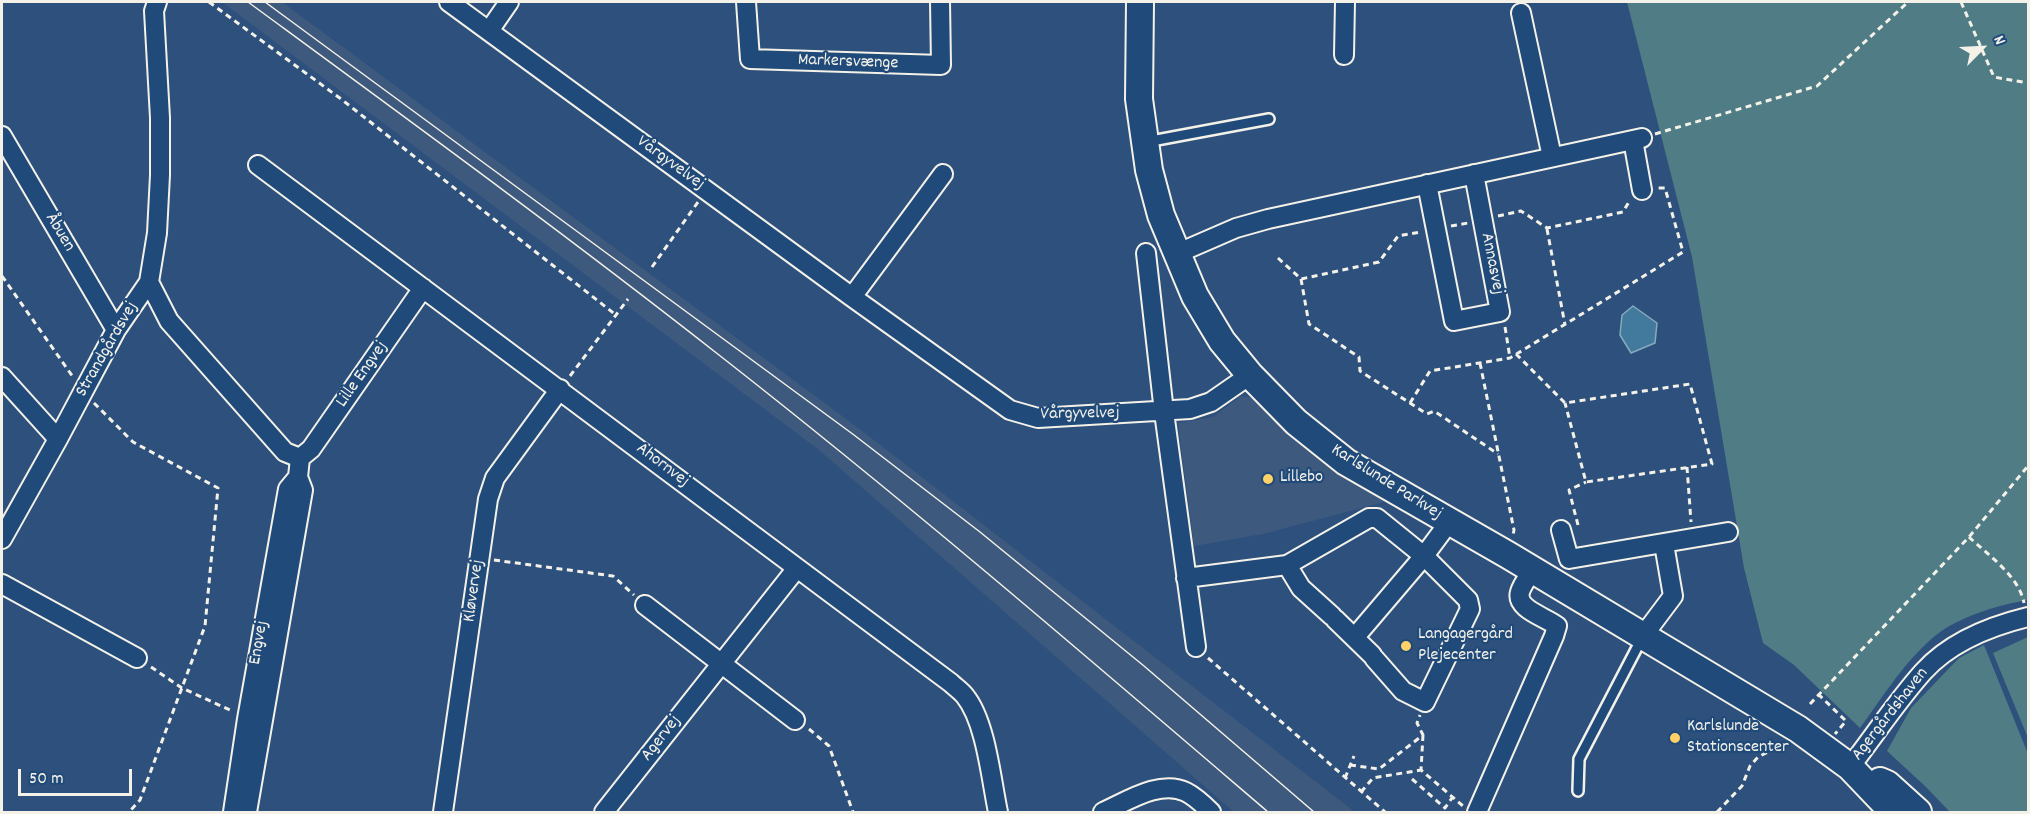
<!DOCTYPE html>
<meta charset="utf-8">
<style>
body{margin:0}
#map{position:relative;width:2030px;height:814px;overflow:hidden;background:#2d517c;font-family:Dekko,sans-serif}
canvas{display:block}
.frame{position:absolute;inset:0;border:3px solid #f4f1e8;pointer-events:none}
.north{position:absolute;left:1952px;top:18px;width:60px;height:60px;-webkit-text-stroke:4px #1f4a7a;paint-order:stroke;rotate:66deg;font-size:16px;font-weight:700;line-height:24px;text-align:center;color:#f4f1e8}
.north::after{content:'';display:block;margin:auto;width:21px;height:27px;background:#f4f1e8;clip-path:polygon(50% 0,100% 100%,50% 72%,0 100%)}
.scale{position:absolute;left:18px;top:769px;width:114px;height:27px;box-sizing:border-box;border:3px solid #f4f1e8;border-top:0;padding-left:8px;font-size:18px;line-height:21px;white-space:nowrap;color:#f4f1e8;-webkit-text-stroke:4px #1f4a7a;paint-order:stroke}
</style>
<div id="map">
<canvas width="2030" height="814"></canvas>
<div class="frame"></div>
<div class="north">N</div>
<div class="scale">50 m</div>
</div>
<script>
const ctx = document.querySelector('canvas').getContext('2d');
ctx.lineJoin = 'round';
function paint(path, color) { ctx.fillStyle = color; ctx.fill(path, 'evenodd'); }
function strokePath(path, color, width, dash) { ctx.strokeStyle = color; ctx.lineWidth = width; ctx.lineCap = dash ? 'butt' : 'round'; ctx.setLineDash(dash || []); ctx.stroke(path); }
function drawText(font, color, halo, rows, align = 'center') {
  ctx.font = font + ' Dekko,sans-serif'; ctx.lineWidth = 4.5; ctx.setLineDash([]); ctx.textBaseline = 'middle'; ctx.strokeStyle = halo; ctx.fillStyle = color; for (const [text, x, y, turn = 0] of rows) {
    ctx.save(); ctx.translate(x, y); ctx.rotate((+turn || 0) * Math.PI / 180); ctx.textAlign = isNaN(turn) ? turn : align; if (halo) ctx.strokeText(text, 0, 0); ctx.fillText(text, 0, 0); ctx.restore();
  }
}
paint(new Path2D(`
 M 222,2 L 282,2 L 857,427 L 1355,812 L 1234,812 L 819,450 Z
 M 1241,396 L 1254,398 L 1317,456 L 1384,502 L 1263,534 L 1194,546 L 1178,423 L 1213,417 Z`), '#3e597e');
paint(new Path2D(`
 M 1627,2 L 2028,2 L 2028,600 C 2003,604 1976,612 1953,624 C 1915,644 1885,694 1860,728 L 1794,665 L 1763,643 L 1744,568 L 1692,257 Z
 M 2028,637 L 2028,738 L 1993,653 Z
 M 1984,645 L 2028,754 L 2028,812 L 1950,812 L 1926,787 L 1887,751 L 1911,708 L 1959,658 Z`), '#4f7c85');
const water = new Path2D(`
 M 1633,306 L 1657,323 L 1655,343 L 1631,353 L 1620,335 L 1622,315 Z`);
paint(water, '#427a9d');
strokePath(water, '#89aabb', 1.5);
const lane = new Path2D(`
 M 1146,142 L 1269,119
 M 1578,791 L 1579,759 L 1642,638`);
const street = new Path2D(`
 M 449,2 L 852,297 L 1010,410 L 1038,418 L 1190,409 L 1211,402 L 1250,375
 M 746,2 L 750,59 L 941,65 L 940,2
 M 1521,13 L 1552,157
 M 489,31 L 509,2
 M 1344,55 L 1345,2
 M 2,136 L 116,330
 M 1633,140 L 1642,190
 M 258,165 L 951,683 C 955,687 961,691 965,696 C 986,722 991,779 998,812
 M 1427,184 L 1454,321 L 1500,312 L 1474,174
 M 1146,253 L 1164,412 L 1196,647
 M 1176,254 L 1236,228 L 1268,219 L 1642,138
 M 149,282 L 169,321 L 285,452 L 300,458 L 298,477 L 303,490 L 247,812
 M 852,297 L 943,174
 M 2,377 L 58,439
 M 300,458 L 311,449 L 423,288
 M 1561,530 L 1569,559 L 1728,532
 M 2,539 L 58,439 L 116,330 L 149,282 L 157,233 L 160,175 L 160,118 L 154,11 L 157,2
 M 1287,565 L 1301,588 L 1332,616
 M 1186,578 L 1287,565 L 1369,518 L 1377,518 L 1424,556 L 1468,600 L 1470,609 L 1425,702 L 1403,691 L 1374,658
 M 2,584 L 137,658
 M 645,605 L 795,720
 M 1335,619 L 1372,655
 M 1643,636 L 1673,596 L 1664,544
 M 1355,637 L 1424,556 L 1450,521
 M 1850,767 C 1874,736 1897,701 1923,672 C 1950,642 1991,626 2028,617
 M 233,812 L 247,719 L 288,489 L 298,477
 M 443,812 L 488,499 L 495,478 L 560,389
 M 604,812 L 797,568
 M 1103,812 C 1126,802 1160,779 1186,792 C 1196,797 1204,805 1211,812
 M 1477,812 L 1554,636 L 1557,626 C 1546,617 1515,609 1520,592 C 1522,585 1528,577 1532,571`);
const secondary = new Path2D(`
 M 1140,2 L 1139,99 L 1149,170 L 1161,215 L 1195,296 L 1222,341 L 1250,375 L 1296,422 L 1346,462 L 1508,555 L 1798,729 L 1850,767 L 1893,812
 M 1880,781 L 1887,784 L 1918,812`);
strokePath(lane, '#f4f1e8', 14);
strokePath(street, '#f4f1e8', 22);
strokePath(secondary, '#f4f1e8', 30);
strokePath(new Path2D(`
 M 209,2 L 341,99 L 616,315
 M 1961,2 L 1994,77 L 2028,83
 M 1655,134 L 1817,86 L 1908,2
 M 1498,216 L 1521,211 L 1547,228 L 1623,212 L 1630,200
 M 1451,226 L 1468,223
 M 1547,229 L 1565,325
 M 1278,258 L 1301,279 L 1379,262 L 1398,236 L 1421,232
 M 652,267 L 698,202
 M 2,276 L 73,377
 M 1301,279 L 1309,324 L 1359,357 L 1360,371 L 1427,414 L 1434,411 L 1498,454
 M 1505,327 L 1510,358
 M 1516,354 L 1565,403 L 1690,384 L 1712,464 L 1586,482 L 1565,403
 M 1480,363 L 1514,530 L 1513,535
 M 570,376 L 628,299
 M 94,403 L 133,442 L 218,488 L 205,626 L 140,800 L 129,812
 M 1410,403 L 1430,371 L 1510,358 L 1683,252 L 1665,188 L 1657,188
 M 1687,467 L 1691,522
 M 1578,525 L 1569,490 L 1586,482
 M 1969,537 C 1988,555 2019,576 2024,603
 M 494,560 L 613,576 L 634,595
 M 1208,658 L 1385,812
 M 151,667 L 182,688 L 232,711
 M 1818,694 L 1846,721 L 1835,734
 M 1810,704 L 1969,537 L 2028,466
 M 809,729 L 829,746 L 853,812
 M 1423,735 L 1421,770 L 1463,806
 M 1350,765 L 1379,769 L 1423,735 L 1417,723 L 1420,715
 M 1345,778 L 1354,756
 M 1412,779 L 1445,808 L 1452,798
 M 1361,792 L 1373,778 L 1421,770
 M 1717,812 L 1742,786 L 1750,766 L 1758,757 L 1770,751 L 1775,744`), '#f4f1e8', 3, [6, 4.5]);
strokePath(lane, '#1f4a7a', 9);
strokePath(street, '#1f4a7a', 18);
strokePath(secondary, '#1f4a7a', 26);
strokePath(new Path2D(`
 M 248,2 C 406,118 565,234 719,355 C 907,502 1087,657 1268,812
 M 265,2 L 854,435 L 980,532 L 1144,666 L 1314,812`), '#f4f1e8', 1.5);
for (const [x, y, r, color] of [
 [1268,479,6,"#ffd166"],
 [1406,646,6,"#ffd166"],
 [1675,738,6,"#ffd166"]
]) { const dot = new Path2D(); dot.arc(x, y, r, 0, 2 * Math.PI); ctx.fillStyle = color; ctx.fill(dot); strokePath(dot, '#1f4a7a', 2); }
drawText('18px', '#f4f1e8', '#1f4a7a', [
 ["Markersvænge",848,63,2],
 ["Vårgyvelvej",670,164,36],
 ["Åbuen",59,233,59],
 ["Annasvej",1491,264,79],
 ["Strandgårdsvej",108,350,-60],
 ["Lille Engvej",363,375,-55],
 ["Vårgyvelvej",1080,415,-1],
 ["Ahornvej",662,466,37],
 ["Karlslunde Parkvej",1386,483,32],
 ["Kløvervej",475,591,-82],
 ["Engvej",260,643,-80],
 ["Agergårdshaven",1891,715,-52],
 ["Agervej",662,739,-52]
]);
drawText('18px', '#f4f1e8', '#1f4a7a', [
 ["Lillebo",1280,479],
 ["Langagergård",1418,636],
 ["Plejecenter",1418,657],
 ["Karlslunde",1687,728],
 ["Stationscenter",1687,749]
], 'left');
</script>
